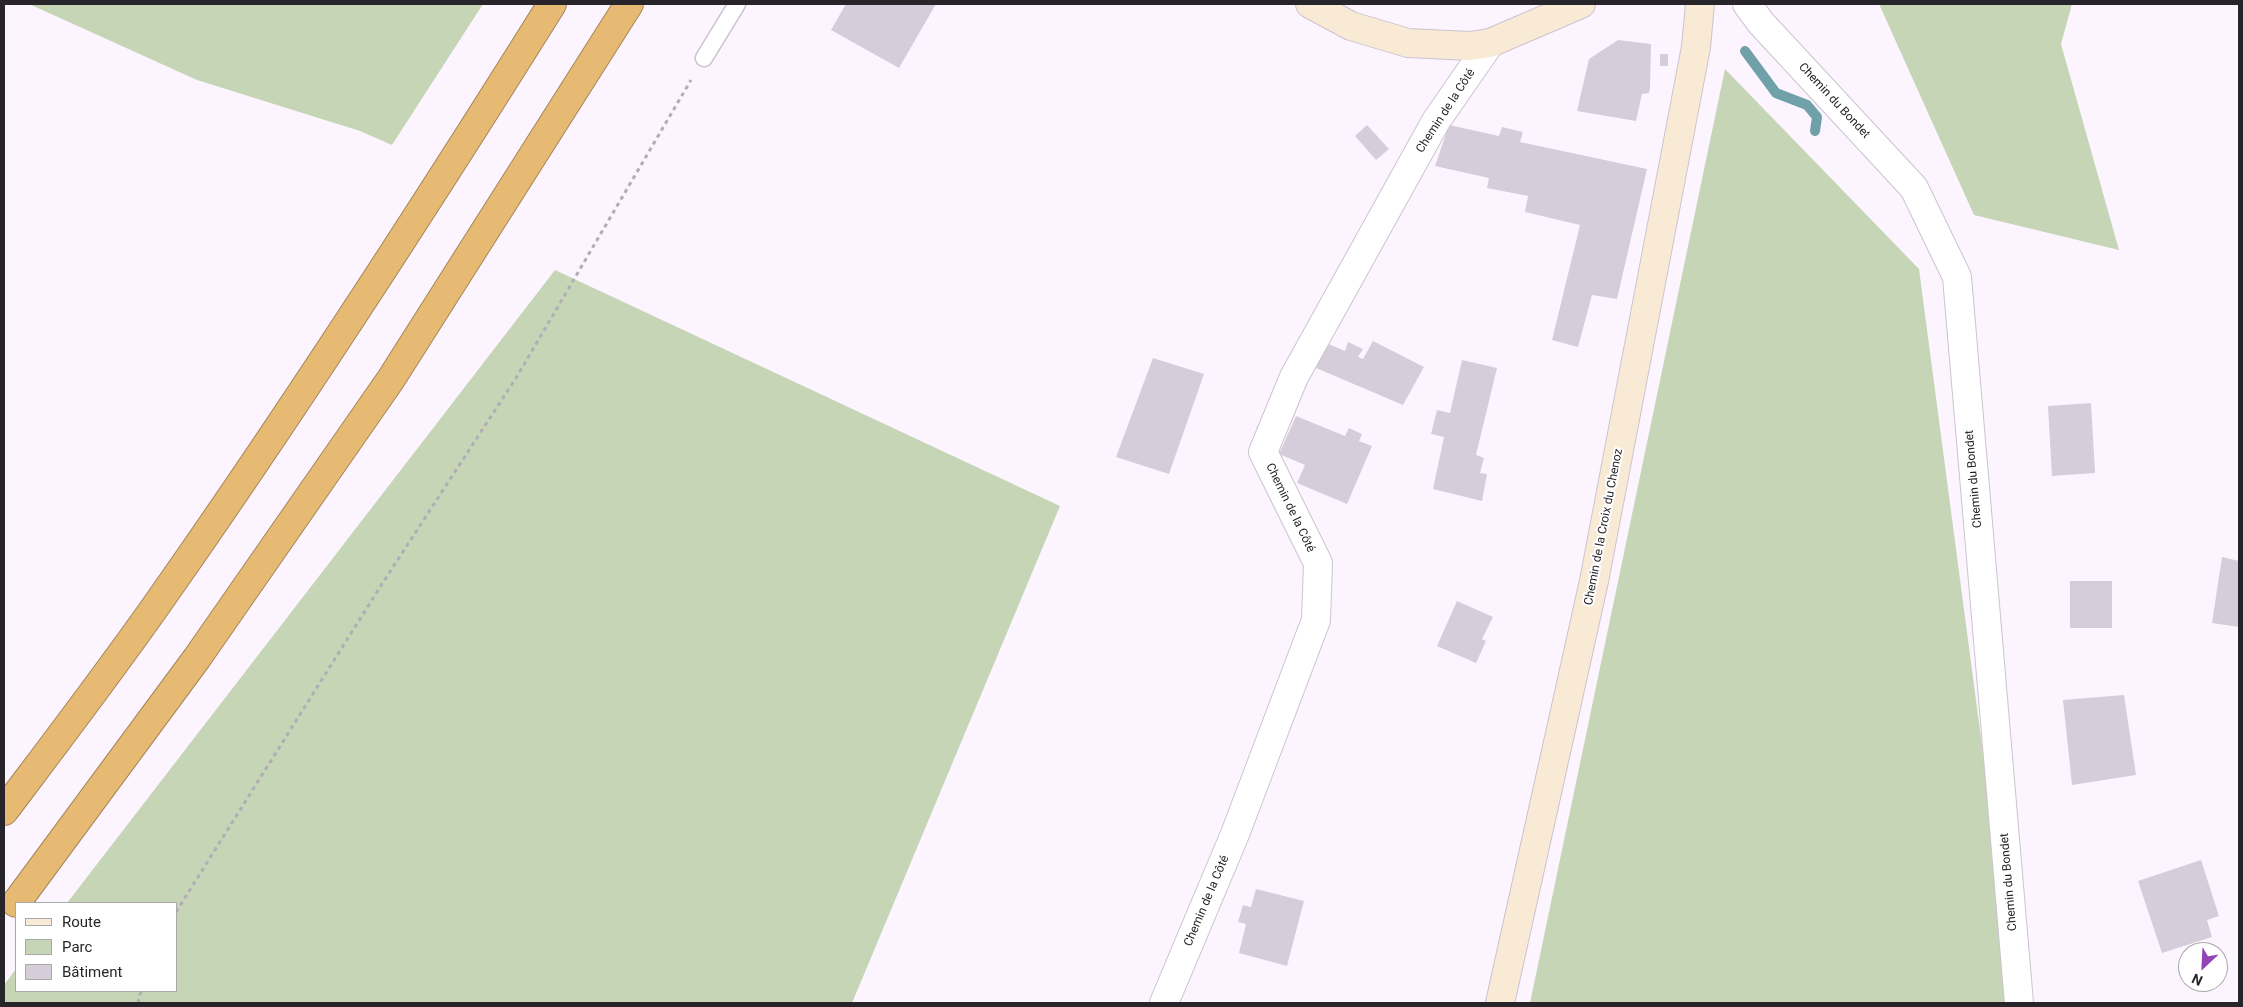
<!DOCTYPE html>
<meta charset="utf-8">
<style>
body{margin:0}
#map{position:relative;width:2243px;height:1007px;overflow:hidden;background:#fcf5ff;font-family:Roboto,sans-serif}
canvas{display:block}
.frame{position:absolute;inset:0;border:5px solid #28252a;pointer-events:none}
.legend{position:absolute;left:15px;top:902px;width:162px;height:90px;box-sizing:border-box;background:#fff;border:1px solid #a9a8aa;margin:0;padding:6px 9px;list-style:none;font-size:15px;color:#28252a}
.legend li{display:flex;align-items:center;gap:10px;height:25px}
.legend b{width:25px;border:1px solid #a9a8aa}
.north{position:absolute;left:2178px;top:942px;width:50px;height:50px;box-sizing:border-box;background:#fff;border:1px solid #a9a8aa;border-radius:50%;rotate:205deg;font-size:14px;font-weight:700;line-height:20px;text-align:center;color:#28252a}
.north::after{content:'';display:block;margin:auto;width:18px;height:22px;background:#9445b5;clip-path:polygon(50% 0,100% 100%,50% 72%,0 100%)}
</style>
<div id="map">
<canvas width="2243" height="1007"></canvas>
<div class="frame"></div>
<ul class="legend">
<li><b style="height:6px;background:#f8ead5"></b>Route</li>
<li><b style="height:14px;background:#c6d5b5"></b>Parc</li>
<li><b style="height:14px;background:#d6cdda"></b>Bâtiment</li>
</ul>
<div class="north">N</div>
</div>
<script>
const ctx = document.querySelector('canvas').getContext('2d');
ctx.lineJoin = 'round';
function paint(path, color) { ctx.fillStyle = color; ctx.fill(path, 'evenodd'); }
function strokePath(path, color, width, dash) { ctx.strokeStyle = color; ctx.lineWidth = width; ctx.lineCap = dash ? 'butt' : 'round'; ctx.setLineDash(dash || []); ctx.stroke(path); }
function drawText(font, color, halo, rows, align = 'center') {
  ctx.font = font + ' Roboto,sans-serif'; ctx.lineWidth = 4; ctx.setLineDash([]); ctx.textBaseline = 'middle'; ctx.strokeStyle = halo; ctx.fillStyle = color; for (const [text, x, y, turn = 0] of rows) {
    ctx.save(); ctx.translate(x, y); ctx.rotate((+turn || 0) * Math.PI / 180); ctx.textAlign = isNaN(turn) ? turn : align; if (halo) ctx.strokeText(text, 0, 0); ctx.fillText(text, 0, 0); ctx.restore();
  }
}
paint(new Path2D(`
 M 29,4 L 483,4 L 392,145 L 360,131 L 197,80 Z
 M 1879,4 L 2072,4 L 2061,44 L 2119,250 L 1974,215 Z
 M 1725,69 L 1919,269 L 2016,1003 L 1530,1003 Z
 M 555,270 L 1060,506 L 852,1003 L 4,1003 L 4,985 L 16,969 L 16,991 L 176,991 L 176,903 L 67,903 Z`), '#c6d5b5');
strokePath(new Path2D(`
 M 1745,51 L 1776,93 L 1807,105 L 1817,117 L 1815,131`), '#71a1a8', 10);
paint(new Path2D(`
 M 846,4 L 936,4 L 899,68 L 831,30 Z
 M 1618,40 L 1651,44 L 1650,88 L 1649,93 L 1642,94 L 1636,121 L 1577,111 L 1589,59 Z
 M 1660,54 L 1668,54 L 1668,66 L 1660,66 Z
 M 1367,125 L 1389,149 L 1376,160 L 1355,136 Z
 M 1449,125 L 1499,136 L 1502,127 L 1523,132 L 1520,142 L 1647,169 L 1617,299 L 1592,295 L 1578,347 L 1552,340 L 1580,225 L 1525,212 L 1528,196 L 1487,188 L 1489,178 L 1435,166 Z
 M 1373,341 L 1424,367 L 1403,405 L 1316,368 L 1326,343 L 1345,351 L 1348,342 L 1363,349 L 1358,357 L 1363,359 Z
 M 1153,358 L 1204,374 L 1169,474 L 1116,457 Z
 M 1462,360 L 1497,368 L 1476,455 L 1484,458 L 1480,473 L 1487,474 L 1482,501 L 1433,489 L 1444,437 L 1431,434 L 1437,410 L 1450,413 Z
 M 2091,403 L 2095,473 L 2052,476 L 2048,406 Z
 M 1296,416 L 1345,436 L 1349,428 L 1362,434 L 1359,441 L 1372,446 L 1347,504 L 1297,483 L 1305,465 L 1279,454 Z
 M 2222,557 L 2239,561 L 2239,627 L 2212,623 Z
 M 2070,581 L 2112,581 L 2112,628 L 2070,628 Z
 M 1457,601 L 1493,617 L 1482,639 L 1486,641 L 1476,663 L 1437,646 Z
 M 2124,695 L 2136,775 L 2072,785 L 2063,700 Z
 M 2201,860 L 2219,916 L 2207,920 L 2212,937 L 2162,953 L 2138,881 Z
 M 1256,889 L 1304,901 L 1287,966 L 1239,953 L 1246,924 L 1238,922 L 1243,905 L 1251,907 Z`), '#d6cdda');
const lane = new Path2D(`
 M 704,58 L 737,4`);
const street = new Path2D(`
 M 1747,4 L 1761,23 L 1914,188 L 1957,277 L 2019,1003
 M 1164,1003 L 1235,834 L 1316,620 L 1318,563 L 1263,452 L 1294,377 L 1436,121 L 1490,43`);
const secondary = new Path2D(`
 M 1310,4 L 1351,26 L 1408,43 L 1470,46 L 1490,43 L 1581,4
 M 1500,1003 L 1594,581 L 1696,47 L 1700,4`);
const highway = new Path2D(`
 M 4,811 C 59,738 115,665 167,590 C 301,399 428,202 552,4
 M 16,903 L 197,658 L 391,379 L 629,4`);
strokePath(lane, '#ccc3cf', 19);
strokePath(street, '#ccc3cf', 30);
strokePath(secondary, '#ccc3cf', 30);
strokePath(highway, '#a48659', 30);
strokePath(new Path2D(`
 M 176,912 L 380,587 L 516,378 L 691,80
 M 138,1003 L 141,991`), '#b2adb5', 3, [4, 4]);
strokePath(lane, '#fff', 16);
strokePath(street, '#fff', 28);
strokePath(secondary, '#f8ead5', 28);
strokePath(highway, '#e7ba73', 28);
drawText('12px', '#28252a', '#fff', [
 ["Chemin du Bondet",1834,101,47],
 ["Chemin de la Côté",1446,111,-57],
 ["Chemin du Bondet",1974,479,-95],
 ["Chemin de la Côté",1290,508,64],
 ["Chemin de la Croix du Chenoz",1604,527,-79],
 ["Chemin du Bondet",2009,882,-95],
 ["Chemin de la Côté",1207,901,-67]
]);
</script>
